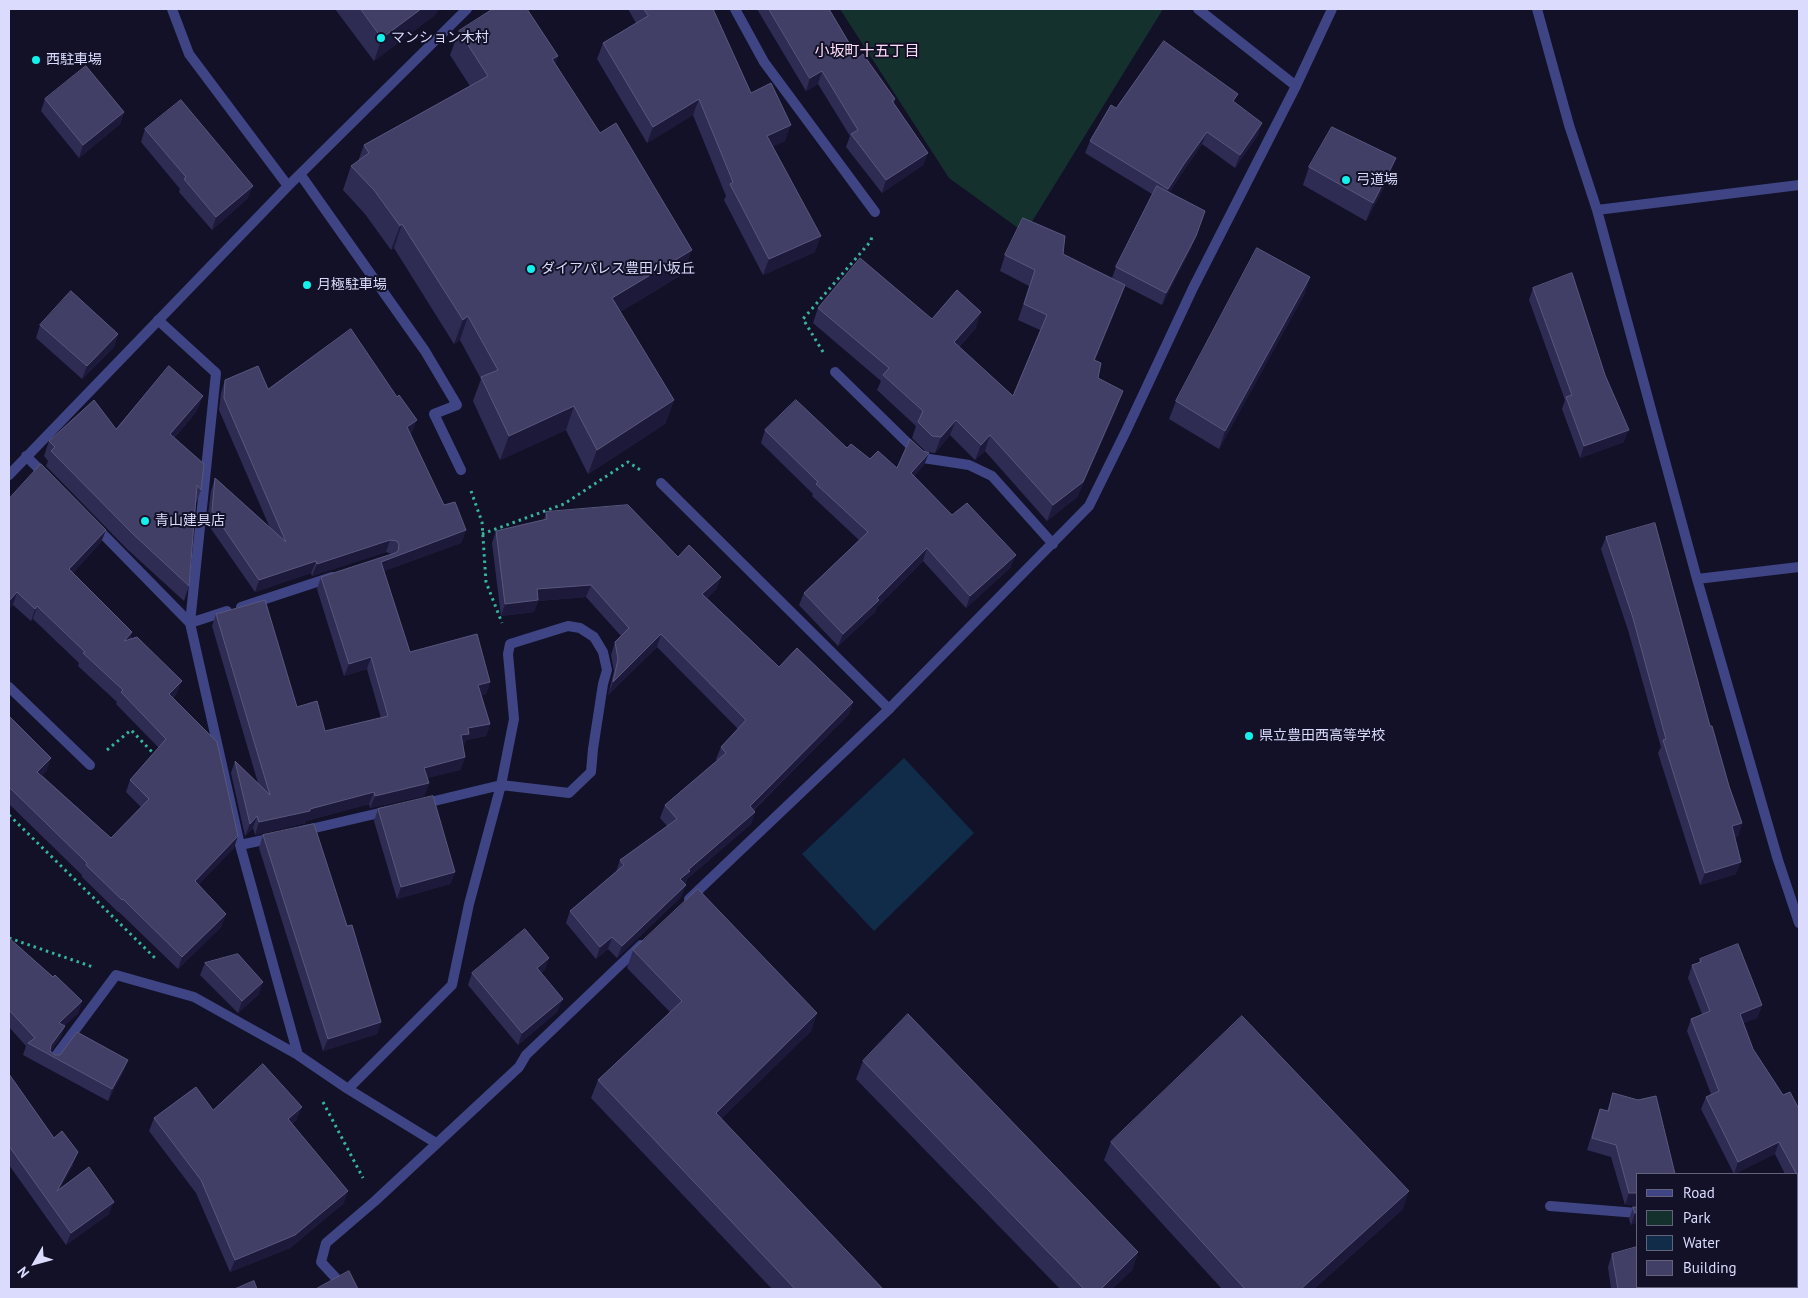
<!DOCTYPE html>
<meta charset="utf-8">
<style>
body{margin:0}
#map{position:relative;width:1808px;height:1298px;overflow:hidden;background:#121128;font-family:"PT Sans",sans-serif}
canvas{display:block}
.frame{position:absolute;inset:0;border:10px solid #dadbfd;pointer-events:none}
.legend{position:absolute;left:1636px;top:1173px;width:162px;height:115px;box-sizing:border-box;background:#121128;border:1px solid #62627d;margin:0;padding:6px 9px;list-style:none;font-size:15px;color:#dadbfd}
.legend li{display:flex;align-items:center;gap:10px;height:25px}
.legend b{width:25px;border:1px solid #62627d}
.north{position:absolute;left:10px;top:1238px;width:50px;height:50px;-webkit-text-stroke:4px #121128;paint-order:stroke;rotate:232deg;font-size:14px;font-weight:700;line-height:20px;text-align:center;color:#dadbfd}
.north::after{content:'';display:block;margin:auto;width:18px;height:22px;background:#dadbfd;clip-path:polygon(50% 0,100% 100%,50% 72%,0 100%)}
</style>
<div id="map">
<canvas width="1808" height="1298"></canvas>
<div class="frame"></div>
<ul class="legend">
<li><b style="height:6px;background:#3f4584"></b>Road</li>
<li><b style="height:14px;background:#15312d"></b>Park</li>
<li><b style="height:14px;background:#102c48"></b>Water</li>
<li><b style="height:14px;background:#413f66"></b>Building</li>
</ul>
<div class="north">N</div>
</div>
<script>
const ctx = document.querySelector('canvas').getContext('2d');
ctx.lineJoin = 'round';
function paint(path, color) { ctx.fillStyle = color; ctx.fill(path, 'evenodd'); }
function strokePath(path, color, width, dash) { ctx.strokeStyle = color; ctx.lineWidth = width; ctx.lineCap = dash ? 'butt' : 'round'; ctx.setLineDash(dash || []); ctx.stroke(path); }
function drawText(font, color, halo, rows, align = 'center') {
  ctx.font = font + ' "PT Sans","Noto Sans JP",sans-serif'; ctx.lineWidth = 4; ctx.setLineDash([]); ctx.textBaseline = 'middle'; ctx.strokeStyle = halo; ctx.fillStyle = color; for (const [text, x, y, turn = 0] of rows) {
    ctx.save(); ctx.translate(x, y); ctx.rotate((+turn || 0) * Math.PI / 180); ctx.textAlign = isNaN(turn) ? turn : align; if (halo) ctx.strokeText(text, 0, 0); ctx.fillText(text, 0, 0); ctx.restore();
  }
}
paint(new Path2D(`
 M 840,9 L 1163,9 L 1025,233 L 949,178 Z`), '#15312d');
paint(new Path2D(`
 M 904,758 L 974,833 L 874,931 L 802,854 Z`), '#102c48');
strokePath(new Path2D(`
 M 823,352 L 803,319 L 871,241 L 872,235
 M 471,491 L 482,522 L 486,582 L 502,623
 M 482,534 L 564,504 L 628,462 L 642,471
 M 107,750 L 131,730 L 155,755
 M 9,815 L 156,959
 M 9,938 L 93,967
 M 323,1102 L 363,1178`), '#37b49c', 3, [2.5, 4]);
strokePath(new Path2D(`
 M 735,9 L 764,62 L 875,212
 M 158,320 L 216,373 L 190,623
 M 661,483 L 889,709`), '#3f4584', 10);
strokePath(new Path2D(`
 M 172,9 L 189,54 L 288,186
 M 1198,9 L 1296,86
 M 1537,9 L 1569,125 L 1597,210 L 1697,579 L 1778,860 L 1799,923
 M 300,174 L 425,351 L 457,405 L 434,414 L 461,470
 M 1597,210 L 1799,185
 M 835,372 L 923,458 L 969,465 L 992,476 L 1053,544
 M 26,456 L 46,476
 M 9,475 L 288,186 L 467,9
 M 95,526 L 190,623 L 240,845 L 298,1055
 M 1697,579 L 1799,567
 M 241,607 L 332,577
 M 190,623 L 227,611
 M 9,687 L 90,765
 M 302,831 L 388,811
 M 240,845 L 273,838
 M 689,899 L 889,709 L 1089,506 L 1126,431 L 1193,288 L 1296,86 L 1332,9
 M 52,1061 L 116,975 L 194,997 L 298,1055 L 348,1089 L 436,1143
 M 348,1089 L 452,985 L 469,904 L 501,785 L 514,719 L 508,654 L 510,644 L 568,626 L 580,628 L 594,637 L 603,652 L 607,670 L 603,684 L 593,749 L 591,772 L 569,793 L 501,785 L 422,804
 M 1797,1192 L 1799,1191
 M 1550,1206 L 1637,1213
 M 346,1289 L 321,1262 L 326,1243 L 375,1201 L 519,1067 L 526,1055 L 641,945`), '#3f4584', 10);
paint(new Path2D(`
 M 335,9 L 438,9 L 436,14 L 374,61 Z
 M 628,9 L 713,9 L 751,93 L 785,141 L 773,146 L 815,252 L 763,275 L 724,200 L 726,196 L 693,115 L 647,143 L 597,59 L 603,43 L 636,23 Z
 M 757,9 L 829,9 L 858,58 L 895,99 L 894,103 L 928,153 L 923,165 L 882,193 L 846,147 L 850,136 L 818,84 L 806,91 Z
 M 459,31 L 558,56 L 555,64 L 683,274 L 620,312 L 674,400 L 665,424 L 588,474 L 566,430 L 500,460 L 473,401 L 481,379 L 460,340 L 454,344 L 394,248 L 391,250 L 365,214 L 343,190 L 351,166 L 358,161 L 364,145 L 470,86 L 450,55 Z
 M 45,99 L 124,112 L 120,124 L 79,158 L 41,111 Z
 M 1235,103 L 1258,135 L 1235,168 L 1202,144 L 1180,176 L 1169,193 L 1205,211 L 1201,223 L 1191,248 L 1162,305 L 1125,286 L 1095,360 L 1098,378 L 1117,407 L 1077,497 L 1047,521 L 985,451 L 975,460 L 950,435 L 935,453 L 926,452 L 912,438 L 916,426 L 877,390 L 881,381 L 813,323 L 818,308 L 932,319 L 976,328 L 959,347 L 1013,396 L 1040,330 L 1018,320 L 1029,286 L 1000,271 L 1005,255 L 1063,254 L 1112,278 L 1116,267 L 1152,194 L 1085,153 L 1090,141 L 1116,108 Z
 M 145,129 L 248,198 L 212,230 L 179,192 L 180,189 L 141,142 Z
 M 1309,167 L 1390,176 L 1366,221 L 1303,185 Z
 M 1310,277 L 1304,295 L 1219,449 L 1169,419 L 1176,401 Z
 M 1533,288 L 1624,442 L 1580,458 L 1562,409 L 1565,400 L 1529,300 Z
 M 40,325 L 118,334 L 114,347 L 82,379 L 36,338 Z
 M 225,380 L 268,389 L 412,433 L 410,434 L 444,505 L 466,530 L 461,543 L 384,571 L 410,652 L 490,682 L 486,694 L 481,695 L 490,724 L 486,736 L 466,740 L 464,746 L 463,746 L 465,757 L 460,770 L 427,778 L 429,783 L 424,796 L 370,808 L 369,804 L 306,821 L 306,823 L 255,835 L 253,828 L 245,836 L 231,773 L 235,761 L 258,783 L 212,626 L 216,614 L 297,707 L 325,731 L 381,718 L 367,669 L 344,676 L 317,589 L 321,577 L 392,554 L 386,552 L 312,576 L 311,573 L 255,592 L 207,523 L 211,491 L 215,478 L 270,528 L 219,410 L 221,393 Z
 M 197,411 L 174,438 L 201,490 L 195,506 L 189,586 L 184,601 L 127,549 L 46,466 L 48,461 L 44,456 L 49,441 L 116,429 Z
 M 765,430 L 847,448 L 870,459 L 897,468 L 924,465 L 914,476 L 952,515 L 1011,567 L 966,608 L 923,561 L 877,607 L 875,612 L 838,646 L 799,605 L 804,593 L 859,540 L 812,496 L 813,494 L 761,443 Z
 M 9,499 L 106,530 L 101,542 L 73,573 L 132,632 L 130,639 L 177,693 L 173,698 L 234,848 L 198,885 L 226,914 L 221,927 L 178,969 L 119,912 L 118,912 L 82,877 L 82,875 L 9,804 L 9,716 L 47,770 L 42,775 L 111,838 L 141,807 L 126,792 L 130,780 L 159,748 L 116,704 L 117,702 L 78,666 L 79,663 L 33,619 L 31,621 L 13,605 Z
 M 546,512 L 678,557 L 721,577 L 716,589 L 707,598 L 779,667 L 853,702 L 849,714 L 754,810 L 755,812 L 751,824 L 687,879 L 681,897 L 617,958 L 608,949 L 596,959 L 566,923 L 570,911 L 616,872 L 620,860 L 667,826 L 660,818 L 665,805 L 717,761 L 716,759 L 721,747 L 738,729 L 657,647 L 608,695 L 614,671 L 611,655 L 615,642 L 621,636 L 586,597 L 538,601 L 534,612 L 501,616 L 492,543 L 496,531 L 544,520 Z
 M 1606,537 L 1710,726 L 1729,786 L 1742,823 L 1738,836 L 1735,837 L 1736,874 L 1700,885 L 1658,753 L 1661,747 L 1628,630 L 1601,549 Z
 M 378,809 L 455,872 L 450,884 L 397,899 L 374,821 Z
 M 263,835 L 347,926 L 381,1022 L 377,1034 L 323,1051 L 259,848 Z
 M 9,938 L 53,977 L 82,1001 L 78,1013 L 64,1026 L 65,1026 L 60,1038 L 51,1051 L 55,1055 L 128,1060 L 123,1072 L 108,1101 L 23,1055 L 26,1046 L 9,1027 Z
 M 633,950 L 817,1013 L 811,1031 L 721,1119 L 883,1289 L 772,1289 L 591,1098 L 598,1080 L 670,1012 L 627,968 Z
 M 1700,959 L 1762,1005 L 1757,1018 L 1743,1023 L 1753,1049 L 1783,1095 L 1799,1109 L 1799,1184 L 1797,1174 L 1785,1174 L 1775,1154 L 1734,1174 L 1701,1109 L 1706,1097 L 1711,1094 L 1687,1031 L 1691,1019 L 1702,1014 L 1688,978 L 1692,965 L 1698,963 Z
 M 205,963 L 259,994 L 238,1013 L 200,975 Z
 M 545,970 L 541,973 L 558,1011 L 518,1045 L 468,985 L 472,973 Z
 M 863,1061 L 1138,1252 L 1132,1270 L 1112,1289 L 1060,1289 L 856,1079 Z
 M 9,1074 L 73,1165 L 60,1188 L 109,1214 L 66,1245 L 9,1165 Z
 M 1613,1093 L 1675,1174 L 1625,1205 L 1611,1157 L 1587,1150 L 1596,1121 L 1600,1109 L 1607,1111 Z
 M 213,1110 L 297,1119 L 292,1124 L 344,1203 L 290,1248 L 230,1272 L 196,1193 L 149,1131 L 154,1118 Z
 M 1111,1142 L 1403,1209 L 1314,1289 L 1222,1289 L 1104,1160 Z
 M 1799,1196 L 1799,1289 L 1611,1289 L 1608,1267 L 1612,1254 L 1637,1287 L 1797,1287 L 1798,1199 Z
 M 1633,1207 L 1637,1207 L 1637,1222 L 1631,1225 L 1629,1219 Z`), '#2f2c54');
paint(new Path2D(`
 M 421,9 L 438,9 L 436,14 L 374,61 L 382,38 Z
 M 558,56 L 549,80 L 552,59 Z
 M 822,71 L 818,84 L 806,91 L 810,78 Z
 M 699,99 L 693,115 L 647,143 L 653,127 Z
 M 124,112 L 120,124 L 79,158 L 83,145 Z
 M 1262,123 L 1258,135 L 1235,168 L 1240,155 Z
 M 791,125 L 785,141 L 761,152 L 767,136 Z
 M 1207,132 L 1202,144 L 1180,176 L 1164,202 L 1168,189 L 1184,164 Z
 M 928,153 L 923,165 L 882,193 L 886,180 Z
 M 1396,158 L 1390,176 L 1366,221 L 1373,203 Z
 M 253,186 L 248,198 L 212,230 L 216,217 Z
 M 1205,211 L 1191,248 L 1162,305 L 1166,293 Z
 M 402,224 L 394,248 L 391,250 L 400,226 Z
 M 821,236 L 815,252 L 763,275 L 769,259 Z
 M 692,250 L 683,274 L 603,322 L 612,298 Z
 M 1310,277 L 1304,295 L 1219,449 L 1225,431 Z
 M 1125,285 L 1120,300 L 1089,375 L 1094,360 Z
 M 981,312 L 976,328 L 948,358 L 954,342 Z
 M 468,316 L 460,340 L 454,344 L 463,320 Z
 M 118,334 L 114,347 L 82,379 L 87,366 Z
 M 1123,391 L 1117,407 L 1077,497 L 1047,521 L 1053,505 Z
 M 203,396 L 197,411 L 164,449 L 170,434 Z
 M 674,400 L 665,424 L 588,474 L 597,450 Z
 M 574,406 L 566,430 L 500,460 L 509,436 Z
 M 417,420 L 412,433 L 402,440 L 407,427 Z
 M 956,420 L 950,435 L 935,453 L 941,437 Z
 M 1629,430 L 1624,442 L 1580,458 L 1584,446 Z
 M 990,435 L 985,451 L 975,460 L 981,445 Z
 M 929,453 L 924,465 L 906,485 L 911,473 Z
 M 106,530 L 101,542 L 65,582 L 69,569 Z
 M 466,530 L 461,543 L 376,574 L 381,562 Z
 M 390,540 L 386,552 L 312,576 L 317,564 Z
 M 927,548 L 923,561 L 877,607 L 875,612 L 838,646 L 843,634 Z
 M 1016,555 L 1011,567 L 966,608 L 970,596 Z
 M 316,561 L 311,573 L 255,592 L 259,580 Z
 M 721,577 L 716,589 L 698,606 L 702,594 Z
 M 591,585 L 586,597 L 538,601 L 534,612 L 501,616 L 505,604 L 537,589 Z
 M 17,592 L 13,605 L 9,609 L 9,601 Z
 M 37,606 L 33,619 L 31,621 L 35,609 Z
 M 132,632 L 128,644 L 124,641 Z
 M 661,634 L 657,647 L 608,695 L 613,682 Z
 M 371,657 L 367,669 L 344,676 L 349,664 Z
 M 182,681 L 177,693 L 164,706 L 169,694 Z
 M 490,682 L 486,694 L 474,697 L 478,685 Z
 M 853,702 L 849,714 L 745,818 L 750,806 Z
 M 490,724 L 486,736 L 466,740 L 464,746 L 456,748 L 461,735 L 468,728 Z
 M 465,757 L 460,770 L 420,780 L 424,768 Z
 M 51,758 L 47,770 L 33,784 L 37,772 Z
 M 429,783 L 424,796 L 370,808 L 375,796 Z
 M 374,792 L 369,804 L 306,821 L 306,823 L 255,835 L 259,822 Z
 M 755,812 L 751,824 L 687,879 L 685,884 L 676,891 L 680,879 L 688,870 Z
 M 257,816 L 253,828 L 245,836 L 250,824 Z
 M 1742,823 L 1738,836 L 1728,838 L 1732,826 Z
 M 238,836 L 234,848 L 190,894 L 195,881 Z
 M 1741,862 L 1736,874 L 1700,885 L 1705,873 Z
 M 455,872 L 450,884 L 397,899 L 401,887 Z
 M 686,885 L 681,897 L 617,958 L 622,946 Z
 M 226,914 L 221,927 L 178,969 L 182,957 Z
 M 612,937 L 608,949 L 596,959 L 600,947 Z
 M 549,958 L 545,970 L 532,980 L 537,968 Z
 M 263,982 L 259,994 L 238,1013 L 242,1001 Z
 M 563,999 L 558,1011 L 518,1045 L 522,1033 Z
 M 82,1001 L 78,1013 L 54,1035 L 59,1023 Z
 M 1762,1005 L 1757,1018 L 1735,1027 L 1740,1014 Z
 M 817,1013 L 811,1031 L 709,1131 L 716,1113 Z
 M 381,1022 L 377,1034 L 323,1051 L 328,1039 Z
 M 65,1026 L 60,1038 L 49,1054 L 51,1045 Z
 M 128,1060 L 123,1072 L 108,1101 L 112,1089 Z
 M 302,1107 L 297,1119 L 284,1131 L 288,1119 Z
 M 1779,1142 L 1775,1154 L 1734,1174 L 1738,1162 Z
 M 78,1152 L 73,1165 L 52,1204 L 57,1191 Z
 M 1799,1174 L 1799,1183 L 1797,1185 L 1797,1175 Z
 M 348,1191 L 344,1203 L 290,1248 L 230,1272 L 235,1260 Z
 M 1409,1191 L 1403,1209 L 1314,1289 L 1301,1289 Z
 M 1629,1193 L 1637,1193 L 1637,1206 L 1625,1205 Z
 M 114,1202 L 109,1214 L 66,1245 L 71,1233 Z
 M 1637,1212 L 1637,1222 L 1631,1225 L 1635,1213 Z
 M 1138,1252 L 1132,1270 L 1112,1289 L 1101,1289 Z
 M 1799,1270 L 1799,1281 L 1797,1282 L 1797,1273 Z`), '#1c193b');
const building = new Path2D(`
 M 361,9 L 421,9 L 382,38 Z
 M 493,9 L 527,9 L 558,56 L 552,59 L 600,133 L 616,123 L 692,250 L 612,298 L 674,400 L 597,450 L 574,406 L 509,436 L 481,377 L 498,370 L 468,316 L 463,320 L 402,224 L 400,226 L 374,190 L 351,166 L 369,153 L 364,145 L 488,76 L 459,31 Z
 M 644,9 L 713,9 L 751,93 L 771,83 L 791,125 L 767,136 L 821,236 L 769,259 L 730,184 L 733,182 L 699,99 L 653,127 L 603,43 L 648,16 Z
 M 769,9 L 829,9 L 858,58 L 863,54 L 895,99 L 892,101 L 928,153 L 886,180 L 851,134 L 858,130 L 822,71 L 810,78 Z
 M 1164,41 L 1238,94 L 1233,101 L 1262,123 L 1240,155 L 1207,132 L 1184,164 L 1168,189 L 1090,141 L 1111,105 L 1116,108 Z
 M 86,66 L 124,112 L 83,145 L 45,99 Z
 M 181,100 L 253,186 L 216,217 L 184,179 L 186,177 L 145,129 Z
 M 1332,127 L 1396,158 L 1373,203 L 1309,167 Z
 M 1157,186 L 1205,211 L 1196,236 L 1166,293 L 1116,267 Z
 M 1023,218 L 1065,236 L 1063,254 L 1125,285 L 1094,360 L 1101,363 L 1098,378 L 1123,391 L 1083,482 L 1053,505 L 990,435 L 981,445 L 956,420 L 941,437 L 932,436 L 918,422 L 923,411 L 883,375 L 889,368 L 818,308 L 860,258 L 932,319 L 957,290 L 981,312 L 954,342 L 1013,396 L 1047,315 L 1024,304 L 1035,270 L 1005,255 Z
 M 1257,248 L 1310,277 L 1225,431 L 1176,401 Z
 M 1572,273 L 1605,375 L 1629,430 L 1584,446 L 1566,397 L 1572,395 L 1533,288 Z
 M 71,291 L 118,334 L 87,366 L 40,325 Z
 M 351,329 L 397,397 L 399,395 L 417,420 L 407,427 L 444,505 L 455,502 L 466,530 L 381,562 L 410,652 L 477,634 L 490,682 L 478,685 L 490,724 L 468,728 L 469,734 L 461,735 L 465,757 L 424,768 L 429,783 L 375,796 L 374,792 L 310,809 L 310,811 L 259,822 L 257,816 L 250,824 L 235,761 L 270,795 L 216,614 L 265,600 L 297,707 L 317,701 L 325,731 L 388,716 L 371,657 L 349,664 L 321,577 L 395,553 L 398,551 L 399,545 L 397,541 L 390,540 L 317,564 L 316,561 L 259,580 L 212,511 L 215,478 L 286,542 L 224,398 L 225,380 L 258,366 L 268,389 Z
 M 169,366 L 203,396 L 170,434 L 204,464 L 201,490 L 197,485 L 189,586 L 133,534 L 51,451 L 55,447 L 49,441 L 94,400 L 116,429 Z
 M 796,400 L 847,448 L 851,444 L 870,459 L 878,451 L 897,468 L 910,439 L 923,451 L 929,453 L 911,473 L 952,515 L 967,503 L 1016,555 L 970,596 L 927,548 L 877,598 L 879,600 L 843,634 L 804,593 L 868,532 L 816,484 L 818,482 L 765,430 Z
 M 41,464 L 106,530 L 69,569 L 132,632 L 124,641 L 137,637 L 182,681 L 169,694 L 217,742 L 238,836 L 195,881 L 226,914 L 182,957 L 123,899 L 122,900 L 86,865 L 87,863 L 9,787 L 9,716 L 51,758 L 37,772 L 111,838 L 149,799 L 130,780 L 166,739 L 121,692 L 123,690 L 83,653 L 85,652 L 37,606 L 35,609 L 17,592 L 9,601 L 9,499 Z
 M 628,505 L 678,557 L 689,545 L 721,577 L 702,594 L 779,667 L 797,648 L 853,702 L 750,806 L 755,812 L 688,870 L 690,871 L 680,879 L 686,885 L 622,946 L 612,937 L 600,947 L 570,911 L 624,865 L 620,860 L 677,819 L 665,805 L 726,753 L 721,747 L 746,720 L 661,634 L 613,682 L 618,659 L 615,642 L 629,628 L 591,585 L 537,589 L 538,600 L 505,604 L 496,531 L 547,519 L 546,512 Z
 M 1655,523 L 1710,726 L 1712,726 L 1729,786 L 1742,823 L 1732,826 L 1741,862 L 1705,873 L 1663,740 L 1666,739 L 1633,618 L 1606,537 Z
 M 433,796 L 455,872 L 401,887 L 378,809 Z
 M 314,824 L 347,926 L 352,925 L 381,1022 L 328,1039 L 263,835 Z
 M 698,889 L 817,1013 L 716,1113 L 883,1289 L 795,1289 L 598,1080 L 682,1001 L 633,950 Z
 M 525,929 L 549,958 L 537,968 L 563,999 L 522,1033 L 472,973 Z
 M 9,938 L 53,977 L 55,975 L 82,1001 L 59,1023 L 65,1026 L 51,1045 L 50,1051 L 55,1055 L 60,1055 L 77,1032 L 128,1060 L 112,1089 L 28,1043 L 35,1038 L 9,1010 Z
 M 1738,944 L 1762,1005 L 1740,1014 L 1753,1049 L 1783,1095 L 1790,1092 L 1799,1109 L 1799,1174 L 1797,1175 L 1779,1142 L 1738,1162 L 1706,1097 L 1719,1091 L 1691,1019 L 1710,1011 L 1692,965 L 1701,962 L 1700,959 Z
 M 238,954 L 263,982 L 242,1001 L 205,963 Z
 M 908,1014 L 1138,1252 L 1101,1289 L 1084,1289 L 863,1061 Z
 M 1242,1016 L 1409,1191 L 1301,1289 L 1245,1289 L 1111,1142 Z
 M 263,1064 L 302,1107 L 288,1119 L 348,1191 L 295,1235 L 235,1260 L 201,1180 L 154,1118 L 196,1087 L 213,1110 Z
 M 9,1074 L 54,1138 L 62,1131 L 78,1152 L 57,1191 L 89,1167 L 114,1202 L 71,1233 L 9,1146 Z
 M 1613,1093 L 1638,1100 L 1656,1096 L 1675,1174 L 1637,1174 L 1637,1193 L 1629,1193 L 1616,1145 L 1592,1138 L 1600,1109 L 1608,1111 Z
 M 1797,1200 L 1799,1200 L 1799,1270 L 1797,1273 Z
 M 1633,1207 L 1637,1207 L 1637,1212 L 1635,1213 Z
 M 1637,1247 L 1637,1287 L 1797,1287 L 1797,1279 L 1799,1281 L 1799,1289 L 1618,1289 L 1612,1254 Z
 M 349,1271 L 358,1289 L 316,1289 Z
 M 254,1281 L 257,1289 L 235,1289 Z`);
paint(building, '#413f66');
strokePath(building, '#59577e', 1);
for (const [x, y, r, color] of [
 [381,38,5,"#12f1eb"],
 [36,60,5,"#12f1eb"],
 [1346,180,5,"#12f1eb"],
 [531,269,5,"#12f1eb"],
 [307,285,5,"#12f1eb"],
 [145,521,5,"#12f1eb"],
 [1249,736,5,"#12f1eb"]
]) { const dot = new Path2D(); dot.arc(x, y, r, 0, 2 * Math.PI); ctx.fillStyle = color; ctx.fill(dot); strokePath(dot, '#121128', 2); }
drawText('14px', '#dadbfd', '#121128', [
 ["マンション木村",391,38],
 ["西駐車場",46,60],
 ["弓道場",1356,180],
 ["ダイアパレス豊田小坂丘",541,269],
 ["月極駐車場",317,285],
 ["青山建具店",155,521],
 ["県立豊田西高等学校",1259,736]
], 'left');
drawText('15px', '#fddcf5', '#121128', [
 ["小坂町十五丁目",867,52]
]);
</script>
